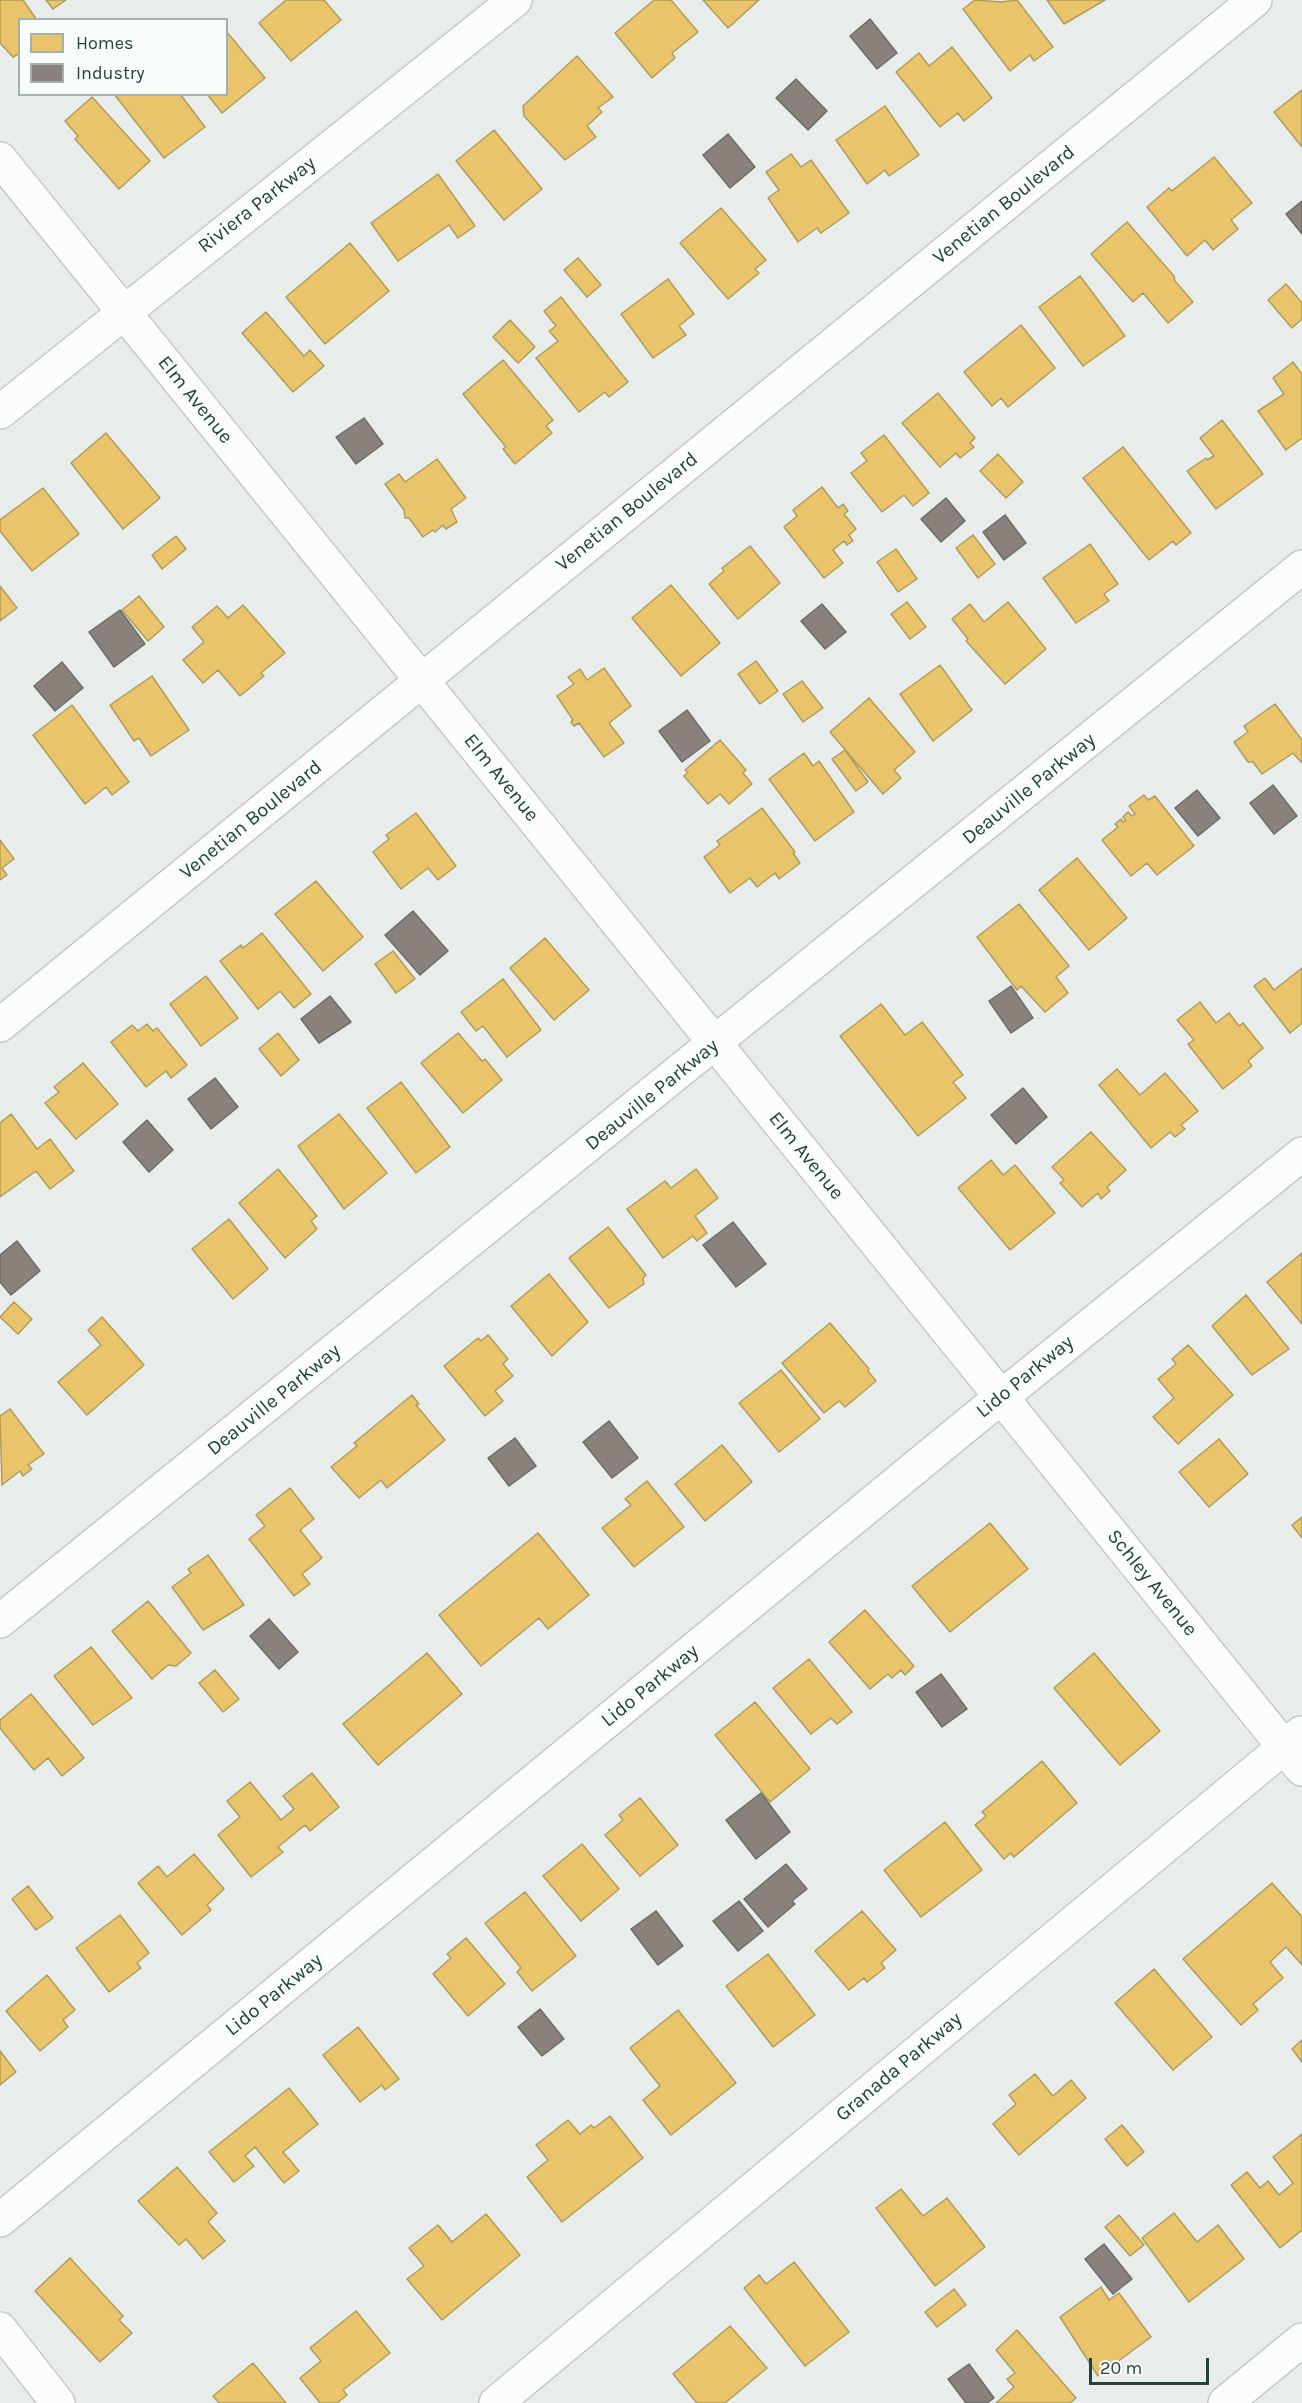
<!DOCTYPE html>
<style>
body{margin:0}
#map{position:relative;width:1302px;height:2403px;overflow:hidden;background:#e8edeb;font-family:Karla,sans-serif}
canvas{display:block}
.legend{position:absolute;left:18px;top:18px;width:210px;height:78px;box-sizing:border-box;background:#f7fbf9;border:2px solid #a3b1ad;margin:0;padding:8px 10px;list-style:none;font-size:18px;color:#24423a}
.legend li{display:flex;align-items:center;gap:12px;height:30px}
.legend b{width:30px;border:2px solid #a3b1ad}
.scale{position:absolute;left:1089px;top:2358px;width:120px;height:27px;box-sizing:border-box;border:3px solid #24423a;border-top:0;padding-left:8px;font-size:18px;line-height:21px;white-space:nowrap;color:#24423a;-webkit-text-stroke:4px #f7fbf9;paint-order:stroke}
</style>
<div id="map">
<canvas width="1302" height="2403"></canvas>
<ul class="legend">
<li><b style="height:16px;background:#e9c46a"></b>Homes</li>
<li><b style="height:16px;background:#8a817c"></b>Industry</li>
</ul>
<div class="scale">20 m</div>
</div>
<script>
const ctx = document.querySelector('canvas').getContext('2d');
ctx.lineJoin = 'round';
function paint(path, color) { ctx.fillStyle = color; ctx.fill(path, 'evenodd'); }
function strokePath(path, color, width, dash) { ctx.strokeStyle = color; ctx.lineWidth = width; ctx.lineCap = dash ? 'butt' : 'round'; ctx.setLineDash(dash || []); ctx.stroke(path); }
function drawText(font, color, halo, rows, align = 'center') {
  ctx.font = font + ' Karla,sans-serif'; ctx.lineWidth = 6; ctx.setLineDash([]); ctx.textBaseline = 'middle'; ctx.strokeStyle = halo; ctx.fillStyle = color; for (const [text, x, y, turn = 0] of rows) {
    ctx.save(); ctx.translate(x, y); ctx.rotate((+turn || 0) * Math.PI / 180); ctx.textAlign = isNaN(turn) ? turn : align; if (halo) ctx.strokeText(text, 0, 0); ctx.fillText(text, 0, 0); ctx.restore();
  }
}
const homes = new Path2D(`
 M 0,0 L 23,0 L 37,20 L 20,20 L 20,53 L 13,57 L 0,43 Z
 M 46,0 L 66,0 L 53,9 Z
 M 286,0 L 324,0 L 341,20 L 291,61 L 259,23 Z
 M 654,0 L 671,0 L 698,32 L 672,53 L 675,58 L 652,78 L 615,33 Z
 M 703,0 L 759,0 L 728,28 Z
 M 975,0 L 1001,2 L 1017,0 L 1053,47 L 1034,61 L 1030,55 L 1010,71 L 963,9 Z
 M 1047,0 L 1105,0 L 1064,24 Z
 M 226,31 L 265,78 L 222,113 L 207,94 L 226,94 Z
 M 952,47 L 992,98 L 964,121 L 958,113 L 940,127 L 896,72 L 919,53 L 929,66 Z
 M 577,56 L 613,97 L 598,108 L 602,112 L 587,126 L 596,137 L 565,160 L 524,116 L 523,106 Z
 M 1302,90 L 1302,147 L 1274,112 Z
 M 114,94 L 180,94 L 205,127 L 164,158 Z
 M 92,97 L 150,161 L 119,189 L 75,139 L 78,136 L 65,121 Z
 M 885,106 L 919,155 L 889,176 L 885,170 L 867,184 L 836,140 Z
 M 494,130 L 542,189 L 504,220 L 456,161 Z
 M 791,154 L 801,167 L 811,160 L 849,213 L 821,233 L 817,228 L 798,242 L 768,198 L 779,190 L 766,172 Z
 M 1214,157 L 1252,203 L 1231,220 L 1238,229 L 1213,250 L 1205,240 L 1187,256 L 1147,207 L 1169,188 L 1172,191 Z
 M 438,174 L 475,226 L 458,238 L 449,225 L 398,261 L 371,223 Z
 M 721,208 L 766,260 L 755,269 L 759,273 L 728,299 L 680,243 Z
 M 1127,222 L 1174,276 L 1175,281 L 1193,302 L 1168,323 L 1143,293 L 1133,302 L 1091,254 Z
 M 350,243 L 389,291 L 325,344 L 286,297 Z
 M 578,258 L 601,285 L 587,297 L 564,270 Z
 M 1080,276 L 1125,336 L 1083,366 L 1039,307 Z
 M 668,279 L 694,314 L 679,326 L 686,335 L 653,358 L 621,314 Z
 M 1286,284 L 1302,303 L 1302,319 L 1292,328 L 1268,300 Z
 M 561,297 L 628,382 L 609,397 L 605,392 L 579,412 L 536,358 L 558,341 L 549,331 L 556,326 L 544,311 Z
 M 266,312 L 304,356 L 310,350 L 324,366 L 293,392 L 242,333 Z
 M 510,320 L 535,347 L 518,363 L 493,337 Z
 M 1021,325 L 1055,368 L 1008,407 L 1001,398 L 992,406 L 964,372 Z
 M 503,360 L 553,420 L 546,426 L 552,433 L 515,464 L 503,449 L 506,447 L 463,394 Z
 M 1293,362 L 1302,374 L 1302,438 L 1286,450 L 1258,411 L 1284,394 L 1273,378 Z
 M 938,393 L 975,438 L 970,443 L 974,447 L 960,458 L 956,453 L 940,467 L 902,423 Z
 M 1222,420 L 1263,474 L 1216,509 L 1187,471 L 1206,458 L 1207,460 L 1214,456 L 1200,438 Z
 M 106,433 L 160,498 L 123,529 L 71,463 Z
 M 884,435 L 929,493 L 913,506 L 904,495 L 882,512 L 851,473 L 867,461 L 861,453 Z
 M 1123,447 L 1191,533 L 1176,545 L 1173,541 L 1149,560 L 1083,478 Z
 M 998,454 L 1023,482 L 1006,498 L 980,471 Z
 M 437,459 L 466,498 L 451,509 L 457,522 L 446,529 L 443,525 L 435,532 L 433,530 L 423,537 L 409,518 L 405,518 L 404,510 L 385,484 L 399,474 L 405,482 Z
 M 822,487 L 838,508 L 843,504 L 848,511 L 844,514 L 856,529 L 849,535 L 853,541 L 847,545 L 844,541 L 833,550 L 843,563 L 824,578 L 784,527 L 797,516 L 793,510 Z
 M 43,488 L 79,534 L 32,571 L 0,531 L 0,520 Z
 M 973,535 L 995,564 L 978,578 L 956,548 Z
 M 176,536 L 186,549 L 162,569 L 152,555 Z
 M 1090,544 L 1118,584 L 1104,594 L 1109,601 L 1076,623 L 1043,578 Z
 M 750,546 L 780,583 L 738,619 L 709,584 L 724,571 L 722,568 Z
 M 896,549 L 917,579 L 898,592 L 877,562 Z
 M 671,585 L 720,643 L 681,676 L 632,618 Z
 M 0,586 L 17,608 L 0,621 Z
 M 139,596 L 164,627 L 148,641 L 122,610 Z
 M 907,602 L 926,627 L 910,639 L 891,614 Z
 M 1008,602 L 1046,649 L 1005,684 L 966,641 L 968,639 L 952,619 L 970,604 L 984,622 Z
 M 243,605 L 285,653 L 261,673 L 264,676 L 240,696 L 218,670 L 203,683 L 183,660 L 204,642 L 192,627 L 217,606 L 228,618 Z
 M 756,661 L 778,691 L 760,704 L 738,674 Z
 M 940,665 L 972,710 L 933,741 L 900,694 Z
 M 604,668 L 631,706 L 609,723 L 624,743 L 604,757 L 579,723 L 574,726 L 571,722 L 573,720 L 557,696 L 574,684 L 568,677 L 580,669 L 587,680 Z
 M 152,676 L 189,730 L 151,756 L 139,738 L 134,741 L 110,705 Z
 M 802,681 L 823,708 L 803,722 L 783,694 Z
 M 869,698 L 915,752 L 894,770 L 901,778 L 883,794 L 830,732 Z
 M 1275,704 L 1302,740 L 1302,763 L 1293,753 L 1262,774 L 1253,762 L 1248,762 L 1234,742 L 1248,732 L 1244,726 Z
 M 72,705 L 129,782 L 112,795 L 106,787 L 85,804 L 33,735 Z
 M 720,740 L 746,770 L 743,773 L 752,784 L 729,804 L 720,794 L 708,804 L 684,776 L 688,772 L 685,770 Z
 M 845,750 L 868,782 L 856,791 L 832,759 Z
 M 804,753 L 813,766 L 819,761 L 854,812 L 815,841 L 769,779 Z
 M 1144,795 L 1148,800 L 1155,796 L 1194,846 L 1157,875 L 1147,863 L 1131,876 L 1102,840 L 1118,827 L 1115,824 L 1121,819 L 1123,822 L 1126,821 L 1123,817 L 1128,812 L 1132,816 L 1135,814 L 1129,806 Z
 M 762,808 L 795,852 L 793,853 L 800,863 L 779,879 L 775,873 L 757,887 L 750,878 L 730,893 L 704,857 L 720,845 L 717,841 Z
 M 416,813 L 456,866 L 438,880 L 428,868 L 401,889 L 373,852 L 389,839 L 386,835 Z
 M 0,840 L 14,859 L 2,868 L 7,875 L 0,880 Z
 M 1077,858 L 1127,918 L 1089,950 L 1039,890 Z
 M 316,881 L 363,937 L 323,971 L 275,914 Z
 M 1019,904 L 1069,966 L 1056,977 L 1068,993 L 1045,1012 L 1021,986 L 1017,990 L 977,937 Z
 M 262,933 L 311,994 L 294,1008 L 280,991 L 258,1009 L 220,961 L 241,945 L 243,948 Z
 M 545,938 L 589,990 L 554,1020 L 510,968 Z
 M 393,951 L 415,979 L 396,993 L 375,964 Z
 M 1302,968 L 1302,1023 L 1290,1033 L 1254,986 L 1265,978 L 1274,990 Z
 M 206,976 L 238,1018 L 201,1046 L 170,1004 Z
 M 503,979 L 541,1030 L 507,1057 L 483,1026 L 476,1031 L 461,1012 Z
 M 1200,1002 L 1216,1023 L 1229,1013 L 1239,1026 L 1243,1023 L 1263,1048 L 1248,1061 L 1252,1066 L 1223,1089 L 1188,1044 L 1194,1040 L 1177,1020 Z
 M 881,1004 L 905,1035 L 922,1022 L 963,1075 L 953,1082 L 966,1098 L 918,1136 L 840,1036 Z
 M 147,1024 L 153,1031 L 157,1028 L 187,1065 L 171,1078 L 166,1071 L 146,1087 L 111,1042 L 132,1025 L 138,1031 Z
 M 278,1033 L 299,1060 L 281,1076 L 259,1049 Z
 M 458,1033 L 482,1061 L 485,1059 L 502,1080 L 463,1113 L 421,1063 Z
 M 83,1063 L 118,1104 L 76,1139 L 45,1103 L 59,1092 L 54,1087 Z
 M 1117,1069 L 1140,1095 L 1165,1073 L 1198,1111 L 1181,1125 L 1185,1129 L 1175,1137 L 1170,1132 L 1151,1148 L 1099,1085 Z
 M 401,1082 L 450,1147 L 416,1173 L 367,1108 Z
 M 11,1114 L 37,1149 L 50,1139 L 74,1171 L 50,1189 L 36,1171 L 0,1197 L 0,1123 Z
 M 339,1114 L 387,1173 L 344,1209 L 298,1146 Z
 M 1091,1132 L 1126,1170 L 1107,1187 L 1110,1191 L 1101,1199 L 1098,1193 L 1082,1207 L 1060,1183 L 1064,1180 L 1052,1167 Z
 M 991,1160 L 1003,1175 L 1015,1165 L 1055,1213 L 1010,1250 L 958,1188 Z
 M 278,1169 L 317,1216 L 311,1221 L 317,1229 L 285,1258 L 239,1203 Z
 M 696,1169 L 718,1198 L 695,1216 L 707,1233 L 697,1241 L 693,1236 L 663,1258 L 627,1209 L 665,1181 L 671,1188 Z
 M 229,1219 L 268,1269 L 233,1299 L 192,1249 Z
 M 608,1227 L 646,1275 L 643,1278 L 644,1284 L 609,1308 L 569,1258 Z
 M 1302,1253 L 1302,1324 L 1267,1282 Z
 M 549,1274 L 588,1322 L 552,1356 L 511,1306 Z
 M 1246,1295 L 1289,1349 L 1252,1375 L 1212,1326 Z
 M 14,1302 L 32,1319 L 18,1334 L 0,1317 Z
 M 102,1317 L 144,1365 L 87,1415 L 58,1382 L 101,1345 L 88,1330 Z
 M 830,1323 L 869,1369 L 868,1371 L 876,1381 L 845,1407 L 839,1401 L 824,1413 L 782,1363 Z
 M 488,1335 L 508,1359 L 503,1364 L 513,1376 L 495,1391 L 503,1401 L 485,1416 L 444,1366 L 478,1338 L 481,1341 Z
 M 1188,1345 L 1233,1395 L 1178,1444 L 1153,1417 L 1174,1398 L 1158,1379 L 1176,1364 L 1172,1359 Z
 M 781,1370 L 820,1419 L 779,1452 L 739,1403 Z
 M 412,1395 L 419,1404 L 416,1405 L 445,1440 L 387,1488 L 381,1480 L 359,1498 L 331,1467 L 357,1446 L 354,1443 Z
 M 10,1409 L 44,1454 L 28,1465 L 32,1469 L 23,1476 L 20,1471 L 2,1485 L 0,1416 Z
 M 1219,1439 L 1248,1474 L 1209,1507 L 1179,1472 Z
 M 722,1445 L 752,1482 L 705,1521 L 675,1484 Z
 M 647,1481 L 684,1527 L 634,1567 L 602,1528 L 631,1505 L 625,1499 Z
 M 290,1488 L 314,1519 L 300,1530 L 322,1558 L 302,1574 L 310,1584 L 294,1596 L 249,1539 L 265,1526 L 256,1515 Z
 M 1302,1517 L 1302,1538 L 1292,1525 Z
 M 990,1523 L 1028,1569 L 950,1632 L 912,1586 Z
 M 538,1533 L 589,1595 L 548,1629 L 539,1618 L 481,1666 L 439,1615 Z
 M 208,1555 L 244,1605 L 203,1630 L 172,1587 L 191,1573 L 188,1569 Z
 M 148,1601 L 191,1653 L 176,1666 L 168,1665 L 152,1679 L 112,1631 Z
 M 865,1610 L 914,1666 L 905,1675 L 901,1670 L 892,1678 L 888,1674 L 870,1689 L 829,1642 Z
 M 91,1647 L 132,1698 L 93,1725 L 54,1676 Z
 M 427,1653 L 462,1694 L 378,1765 L 343,1724 Z
 M 1094,1653 L 1160,1731 L 1120,1765 L 1054,1688 Z
 M 809,1659 L 852,1712 L 837,1724 L 831,1718 L 811,1734 L 773,1688 Z
 M 215,1670 L 239,1699 L 223,1712 L 199,1683 Z
 M 31,1694 L 84,1758 L 62,1776 L 48,1758 L 34,1770 L 0,1728 L 0,1720 Z
 M 755,1702 L 810,1769 L 770,1802 L 715,1735 Z
 M 1042,1761 L 1077,1803 L 1014,1857 L 1011,1853 L 1004,1859 L 975,1825 L 986,1816 L 982,1812 Z
 M 312,1773 L 339,1807 L 310,1831 L 305,1825 L 278,1847 L 283,1852 L 251,1877 L 218,1835 L 240,1817 L 227,1801 L 250,1782 L 281,1820 L 294,1809 L 283,1796 Z
 M 640,1798 L 678,1845 L 640,1876 L 605,1835 L 623,1820 L 619,1815 Z
 M 945,1822 L 982,1870 L 921,1917 L 884,1870 Z
 M 582,1844 L 619,1889 L 581,1921 L 543,1876 Z
 M 194,1854 L 224,1889 L 207,1905 L 211,1910 L 182,1935 L 138,1883 L 158,1866 L 167,1877 Z
 M 1272,1883 L 1302,1917 L 1302,1965 L 1286,1947 L 1270,1962 L 1283,1978 L 1253,2004 L 1258,2010 L 1241,2025 L 1183,1959 Z
 M 28,1886 L 53,1918 L 36,1930 L 12,1899 Z
 M 525,1892 L 576,1956 L 532,1991 L 517,1972 L 521,1968 L 485,1923 Z
 M 862,1911 L 896,1950 L 881,1963 L 885,1968 L 867,1982 L 864,1978 L 849,1990 L 815,1951 Z
 M 120,1915 L 149,1953 L 137,1963 L 141,1968 L 109,1992 L 76,1948 Z
 M 466,1938 L 505,1984 L 468,2016 L 433,1974 L 451,1958 L 447,1954 Z
 M 768,1954 L 815,2015 L 773,2047 L 726,1986 Z
 M 1154,1969 L 1212,2037 L 1173,2070 L 1115,2003 Z
 M 47,1975 L 75,2010 L 63,2020 L 68,2027 L 40,2051 L 6,2011 Z
 M 678,2010 L 736,2083 L 671,2135 L 643,2100 L 660,2086 L 630,2048 Z
 M 358,2027 L 399,2079 L 385,2090 L 382,2085 L 360,2102 L 323,2055 Z
 M 1302,2040 L 1302,2062 L 1292,2049 Z
 M 0,2051 L 16,2072 L 0,2085 Z
 M 1035,2074 L 1053,2096 L 1071,2080 L 1086,2098 L 1019,2155 L 993,2124 L 1016,2104 L 1009,2095 Z
 M 289,2088 L 318,2124 L 283,2152 L 299,2171 L 284,2183 L 255,2147 L 245,2156 L 254,2166 L 234,2182 L 209,2152 Z
 M 610,2116 L 643,2158 L 562,2222 L 527,2177 L 548,2160 L 536,2145 L 568,2120 L 580,2134 L 591,2125 L 594,2128 Z
 M 1122,2125 L 1144,2152 L 1127,2166 L 1105,2139 Z
 M 1302,2134 L 1302,2230 L 1280,2248 L 1231,2185 L 1247,2172 L 1260,2188 L 1268,2181 L 1279,2195 L 1293,2183 L 1273,2157 Z
 M 177,2167 L 217,2213 L 208,2222 L 225,2241 L 203,2259 L 186,2239 L 179,2245 L 138,2201 Z
 M 901,2189 L 923,2216 L 947,2198 L 985,2247 L 935,2286 L 876,2208 Z
 M 1174,2213 L 1197,2242 L 1218,2225 L 1244,2259 L 1189,2302 L 1142,2238 Z
 M 486,2214 L 520,2255 L 442,2320 L 407,2279 L 424,2266 L 409,2248 L 438,2225 L 452,2242 Z
 M 1119,2215 L 1144,2245 L 1130,2256 L 1105,2227 Z
 M 70,2258 L 123,2316 L 119,2320 L 132,2333 L 100,2362 L 35,2291 Z
 M 794,2262 L 849,2332 L 805,2366 L 744,2288 L 759,2275 L 766,2284 Z
 M 1101,2287 L 1109,2300 L 1119,2293 L 1151,2337 L 1098,2376 L 1060,2317 Z
 M 954,2289 L 966,2305 L 937,2327 L 925,2312 Z
 M 356,2311 L 390,2353 L 343,2390 L 347,2395 L 337,2403 L 320,2403 L 300,2378 L 321,2361 L 310,2348 Z
 M 730,2326 L 767,2368 L 725,2403 L 697,2403 L 673,2374 Z
 M 1017,2330 L 1076,2398 L 1070,2403 L 996,2403 L 1014,2387 L 1007,2379 L 1015,2373 L 996,2350 Z
 M 253,2363 L 286,2403 L 219,2403 L 213,2396 Z`);
paint(homes, '#e9c46a');
strokePath(homes, '#ae9d5c', 1.5);
const industry = new Path2D(`
 M 870,19 L 897,53 L 877,69 L 850,36 Z
 M 796,79 L 827,111 L 808,130 L 776,98 Z
 M 728,134 L 755,167 L 730,188 L 703,155 Z
 M 1302,201 L 1302,234 L 1286,214 Z
 M 364,418 L 383,444 L 356,464 L 336,437 Z
 M 946,498 L 965,521 L 941,542 L 921,519 Z
 M 1005,515 L 1026,543 L 1004,560 L 983,532 Z
 M 822,604 L 846,632 L 825,649 L 801,621 Z
 M 120,610 L 145,644 L 114,667 L 89,632 Z
 M 62,662 L 83,688 L 55,711 L 34,686 Z
 M 687,710 L 710,741 L 682,762 L 659,731 Z
 M 1273,785 L 1297,816 L 1274,834 L 1250,803 Z
 M 1197,790 L 1220,818 L 1198,836 L 1175,808 Z
 M 413,911 L 448,951 L 420,975 L 385,935 Z
 M 1011,986 L 1033,1018 L 1011,1033 L 989,1001 Z
 M 330,996 L 351,1022 L 319,1043 L 301,1019 Z
 M 215,1078 L 238,1107 L 211,1129 L 188,1099 Z
 M 1023,1088 L 1047,1117 L 1016,1144 L 991,1115 Z
 M 147,1120 L 173,1150 L 149,1172 L 123,1142 Z
 M 733,1222 L 766,1264 L 736,1287 L 703,1245 Z
 M 17,1241 L 40,1271 L 11,1295 L 0,1282 L 0,1255 Z
 M 609,1421 L 638,1458 L 612,1478 L 583,1442 Z
 M 515,1438 L 536,1466 L 509,1486 L 488,1458 Z
 M 269,1619 L 298,1652 L 279,1669 L 250,1636 Z
 M 941,1674 L 967,1709 L 942,1727 L 916,1692 Z
 M 761,1793 L 790,1832 L 756,1859 L 726,1820 Z
 M 786,1864 L 807,1889 L 792,1901 L 795,1904 L 768,1927 L 744,1899 Z
 M 739,1901 L 763,1931 L 738,1951 L 713,1921 Z
 M 656,1911 L 683,1946 L 658,1965 L 631,1929 Z
 M 540,2009 L 564,2039 L 542,2056 L 518,2027 Z
 M 1104,2244 L 1132,2279 L 1113,2294 L 1085,2259 Z
 M 969,2364 L 994,2398 L 987,2403 L 966,2403 L 948,2379 Z`);
paint(industry, '#8a817c');
strokePath(industry, '#6b6e68', 1.5);
const street = new Path2D(`
 M 0,159 L 1302,1769
 M 0,412 L 515,0
 M 0,1025 L 1255,0
 M 0,1621 L 1302,567
 M 0,2220 L 973,1420 L 1302,1154
 M 0,2329 L 58,2403
 M 496,2403 L 1301,1733
 M 1225,2403 L 1302,2340`);
strokePath(street, '#c5cac8', 36);
strokePath(street, '#fcfcfc', 33);
drawText('20px', '#24423a', '#f7fbf9', [
 ["Riviera Parkway",257,205,-38],
 ["Venetian Boulevard",1004,205,-39],
 ["Elm Avenue",195,400,51],
 ["Venetian Boulevard",627,512,-39],
 ["Elm Avenue",501,778,51],
 ["Deauville Parkway",1029,789,-39],
 ["Venetian Boulevard",251,820,-39],
 ["Deauville Parkway",652,1095,-39],
 ["Elm Avenue",806,1156,51],
 ["Lido Parkway",1025,1377,-39],
 ["Deauville Parkway",274,1400,-39],
 ["Schley Avenue",1152,1583,51],
 ["Lido Parkway",650,1686,-39],
 ["Lido Parkway",274,1995,-39],
 ["Granada Parkway",899,2067,-40]
]);
</script>
